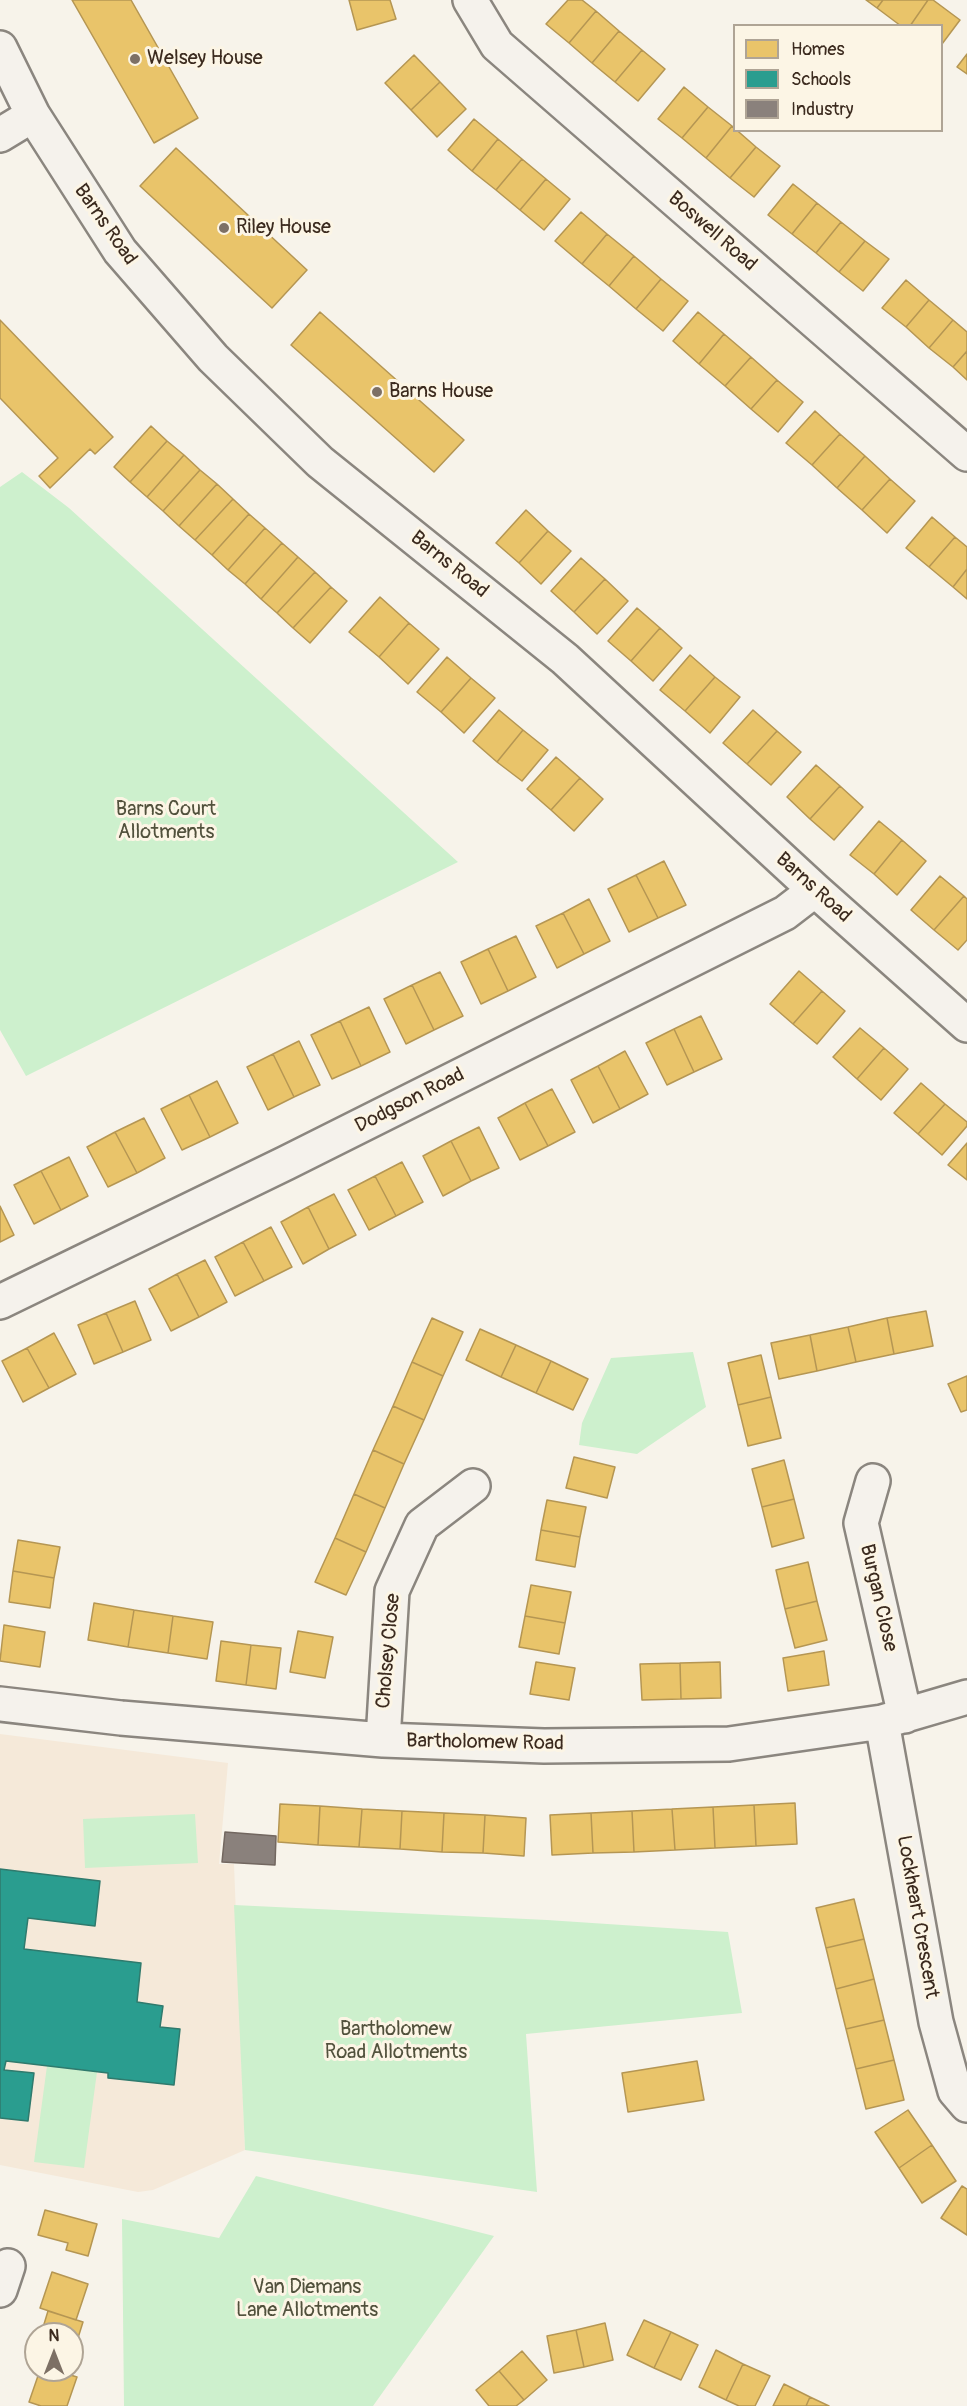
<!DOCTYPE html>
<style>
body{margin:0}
#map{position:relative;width:967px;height:2406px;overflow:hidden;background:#f7f3ea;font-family:Pangolin,sans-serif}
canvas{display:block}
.legend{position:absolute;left:733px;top:24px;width:210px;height:108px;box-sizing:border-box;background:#fcf5e5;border:2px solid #afa495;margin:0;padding:8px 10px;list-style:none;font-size:18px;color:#3b2a1e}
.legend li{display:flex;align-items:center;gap:12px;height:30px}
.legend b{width:30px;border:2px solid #afa495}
.north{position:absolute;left:24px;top:2322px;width:60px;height:60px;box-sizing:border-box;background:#fcf5e5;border:2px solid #afa495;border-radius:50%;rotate:0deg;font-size:16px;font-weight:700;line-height:24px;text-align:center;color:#3b2a1e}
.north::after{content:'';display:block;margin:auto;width:21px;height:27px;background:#7d7065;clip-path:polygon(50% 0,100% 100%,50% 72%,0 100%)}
</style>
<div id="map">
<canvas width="967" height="2406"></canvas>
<ul class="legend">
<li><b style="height:16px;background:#e9c46a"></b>Homes</li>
<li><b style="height:16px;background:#2a9d8f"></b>Schools</li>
<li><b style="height:16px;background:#8a817c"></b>Industry</li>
</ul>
<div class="north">N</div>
</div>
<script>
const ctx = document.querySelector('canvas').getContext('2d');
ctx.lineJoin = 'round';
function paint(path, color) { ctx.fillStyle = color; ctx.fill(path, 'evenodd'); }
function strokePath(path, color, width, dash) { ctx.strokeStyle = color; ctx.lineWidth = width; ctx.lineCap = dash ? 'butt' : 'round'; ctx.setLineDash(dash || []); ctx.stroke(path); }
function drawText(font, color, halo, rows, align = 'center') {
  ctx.font = font + ' Pangolin,sans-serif'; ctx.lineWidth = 6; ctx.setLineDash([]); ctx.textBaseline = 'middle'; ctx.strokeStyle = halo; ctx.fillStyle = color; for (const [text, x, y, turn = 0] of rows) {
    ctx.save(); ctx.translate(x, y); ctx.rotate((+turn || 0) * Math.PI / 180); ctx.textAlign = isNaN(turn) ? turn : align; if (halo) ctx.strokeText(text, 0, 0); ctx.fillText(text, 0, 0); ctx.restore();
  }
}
paint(new Path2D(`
 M 0,1734 L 228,1763 L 219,1864 L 234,1864 L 245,2150 L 153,2190 L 138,2192 L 0,2165 Z`), '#f5e9d9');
paint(new Path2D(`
 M 22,472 L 69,508 L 458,862 L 26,1076 L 0,1030 L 0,487 Z
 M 693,1352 L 706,1407 L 637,1454 L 579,1445 L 582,1423 L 611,1358 Z
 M 195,1814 L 198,1863 L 85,1868 L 83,1819 Z
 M 234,1905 L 547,1920 L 728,1932 L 742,2013 L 526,2034 L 537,2192 L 245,2150 Z
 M 47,2066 L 97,2072 L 84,2168 L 34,2162 Z
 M 256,2176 L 494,2236 L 373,2406 L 124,2406 L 122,2219 L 219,2238 Z`), '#cdf0cd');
const homes = new Path2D(`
 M 72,0 L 131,0 L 198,118 L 154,143 Z
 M 349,0 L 390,0 L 396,19 L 357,30 Z
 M 568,0 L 582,0 L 596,11 L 569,43 L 546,24 Z
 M 866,0 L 883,0 L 877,8 Z
 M 883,0 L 928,0 L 910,26 L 901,26 L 877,8 Z
 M 928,0 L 933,0 L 960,20 L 942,44 L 942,26 L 910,26 Z
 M 596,11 L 619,31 L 592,63 L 569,43 Z
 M 619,31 L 642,50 L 615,82 L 592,63 Z
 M 642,50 L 665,69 L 638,101 L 615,82 Z
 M 967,54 L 967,74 L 957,67 Z
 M 414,55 L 440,82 L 411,110 L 385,83 Z
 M 440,82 L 466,109 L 437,137 L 411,110 Z
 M 684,87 L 708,107 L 682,138 L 658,119 Z
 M 708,107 L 732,126 L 706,158 L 682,138 Z
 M 474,119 L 498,139 L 472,171 L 448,150 Z
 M 732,126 L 756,147 L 730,178 L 706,158 Z
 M 498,139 L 522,159 L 496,190 L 472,171 Z
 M 756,147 L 780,166 L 754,197 L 730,178 Z
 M 176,148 L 307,270 L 272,308 L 140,186 Z
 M 522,159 L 546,179 L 520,210 L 496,190 Z
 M 546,179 L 570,199 L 544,230 L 520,210 Z
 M 793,184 L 817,203 L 792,234 L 768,215 Z
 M 817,203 L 841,222 L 816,253 L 792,234 Z
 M 581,212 L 607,234 L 582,264 L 555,241 Z
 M 841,222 L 865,241 L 839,272 L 816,253 Z
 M 607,234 L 634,256 L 609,286 L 582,264 Z
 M 865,241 L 889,259 L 863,291 L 839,272 Z
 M 634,256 L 661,279 L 636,309 L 609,286 Z
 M 661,279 L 688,301 L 663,331 L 636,309 Z
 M 906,280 L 929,300 L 906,327 L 882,308 Z
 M 929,300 L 953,320 L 929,348 L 906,327 Z
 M 320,312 L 464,440 L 434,472 L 291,345 Z
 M 698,312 L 724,334 L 699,364 L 673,341 Z
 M 0,320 L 113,437 L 95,454 L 90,449 L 50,488 L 39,476 L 58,458 L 0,398 Z
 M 953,320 L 967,332 L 967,351 L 953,367 L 929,348 Z
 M 724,334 L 751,357 L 725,386 L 699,364 Z
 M 967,351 L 967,380 L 953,367 Z
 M 751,357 L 777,380 L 751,409 L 725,386 Z
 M 777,380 L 803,402 L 778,432 L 751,409 Z
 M 815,411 L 840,434 L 812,465 L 786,443 Z
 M 151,426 L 167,441 L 130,482 L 114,467 Z
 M 840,434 L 865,456 L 837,488 L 812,465 Z
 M 167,441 L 184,455 L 147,497 L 130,482 Z
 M 184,455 L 200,470 L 163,511 L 147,497 Z
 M 865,456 L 890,479 L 862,510 L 837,488 Z
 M 200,470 L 217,484 L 179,526 L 163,511 Z
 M 890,479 L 915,501 L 887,533 L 862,510 Z
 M 217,484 L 233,499 L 195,540 L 179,526 Z
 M 233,499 L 249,514 L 212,555 L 195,540 Z
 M 526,510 L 548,531 L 519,563 L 496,543 Z
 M 249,514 L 265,528 L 228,570 L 212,555 Z
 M 932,517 L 955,537 L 929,567 L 906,548 Z
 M 265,528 L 282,543 L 245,584 L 228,570 Z
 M 548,531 L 571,551 L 541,584 L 519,563 Z
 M 955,537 L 967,547 L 967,569 L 953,587 L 929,567 Z
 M 282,543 L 298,557 L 261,599 L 245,584 Z
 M 298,557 L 315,572 L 277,613 L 261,599 Z
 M 581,558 L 605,579 L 574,612 L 551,591 Z
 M 967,569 L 967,599 L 953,587 Z
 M 315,572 L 331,587 L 293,628 L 277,613 Z
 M 605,579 L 628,601 L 597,634 L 574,612 Z
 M 331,587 L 347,601 L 310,643 L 293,628 Z
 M 380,597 L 409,623 L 379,657 L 349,632 Z
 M 637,608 L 660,628 L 631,661 L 608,641 Z
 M 409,623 L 439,649 L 408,684 L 379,657 Z
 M 660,628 L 682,648 L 653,681 L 631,661 Z
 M 690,655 L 715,677 L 685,711 L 660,690 Z
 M 447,657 L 471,678 L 441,712 L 417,692 Z
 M 715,677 L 740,697 L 710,733 L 685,711 Z
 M 471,678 L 495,698 L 464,733 L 441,712 Z
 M 499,710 L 523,730 L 497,762 L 473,741 Z
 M 753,710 L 777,731 L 747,764 L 723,743 Z
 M 523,730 L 548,750 L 522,781 L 497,762 Z
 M 777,731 L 801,752 L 771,785 L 747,764 Z
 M 556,757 L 580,778 L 551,810 L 527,789 Z
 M 816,765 L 840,786 L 810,819 L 787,797 Z
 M 580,778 L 603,799 L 574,831 L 551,810 Z
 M 840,786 L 863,807 L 834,840 L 810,819 Z
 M 879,821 L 902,840 L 874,874 L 850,855 Z
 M 902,840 L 926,861 L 897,895 L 874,874 Z
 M 664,861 L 686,905 L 658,918 L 636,875 Z
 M 636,875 L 658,918 L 629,932 L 608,889 Z
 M 940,876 L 964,896 L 934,930 L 911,910 Z
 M 964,896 L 967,899 L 967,940 L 958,950 L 934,930 Z
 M 589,899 L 610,941 L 584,954 L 563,913 Z
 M 563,913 L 584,954 L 557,968 L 536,926 Z
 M 516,936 L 536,977 L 508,991 L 488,949 Z
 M 488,949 L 508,991 L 481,1004 L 461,962 Z
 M 799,971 L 822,991 L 793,1024 L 770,1004 Z
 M 440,972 L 463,1016 L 434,1030 L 412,985 Z
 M 412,985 L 434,1030 L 406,1044 L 384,999 Z
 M 822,991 L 845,1011 L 817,1044 L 793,1024 Z
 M 369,1007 L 390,1052 L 361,1066 L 340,1021 Z
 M 701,1016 L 722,1059 L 694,1072 L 674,1029 Z
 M 340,1021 L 361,1066 L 332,1079 L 311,1035 Z
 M 860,1028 L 884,1048 L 857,1079 L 833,1057 Z
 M 674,1029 L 694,1072 L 667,1085 L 646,1043 Z
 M 299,1041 L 320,1085 L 294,1097 L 273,1054 Z
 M 884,1048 L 908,1069 L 881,1100 L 857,1079 Z
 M 625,1051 L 648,1094 L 620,1109 L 598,1066 Z
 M 273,1054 L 294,1097 L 268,1110 L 247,1067 Z
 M 598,1066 L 620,1109 L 593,1123 L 571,1080 Z
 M 217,1081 L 238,1123 L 210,1137 L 189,1095 Z
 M 921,1083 L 945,1104 L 918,1134 L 894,1113 Z
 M 552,1089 L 575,1132 L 548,1146 L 525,1103 Z
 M 189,1095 L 210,1137 L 182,1150 L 161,1109 Z
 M 525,1103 L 548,1146 L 520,1160 L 498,1118 Z
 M 945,1104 L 967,1122 L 967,1126 L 942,1155 L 918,1134 Z
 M 144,1118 L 165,1158 L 137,1173 L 115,1132 Z
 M 479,1127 L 499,1168 L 471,1181 L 451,1141 Z
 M 115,1132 L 137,1173 L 108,1187 L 87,1147 Z
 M 451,1141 L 471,1181 L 443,1196 L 423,1156 Z
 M 967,1143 L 967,1180 L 948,1165 Z
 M 69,1157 L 88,1196 L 61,1210 L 41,1171 Z
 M 402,1162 L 423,1202 L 396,1216 L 375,1176 Z
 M 41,1171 L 61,1210 L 34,1224 L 14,1185 Z
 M 375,1176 L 396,1216 L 369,1230 L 348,1190 Z
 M 334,1194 L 356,1235 L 329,1249 L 308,1207 Z
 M 0,1206 L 14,1235 L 0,1242 Z
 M 308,1207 L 329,1249 L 303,1264 L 281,1222 Z
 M 271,1227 L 292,1267 L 264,1281 L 243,1242 Z
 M 243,1242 L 264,1281 L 235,1296 L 215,1257 Z
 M 205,1260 L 227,1302 L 199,1317 L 177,1274 Z
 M 177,1274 L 199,1317 L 171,1331 L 149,1289 Z
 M 135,1301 L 151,1340 L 123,1352 L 106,1313 Z
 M 926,1311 L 933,1346 L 894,1354 L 887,1318 Z
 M 106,1313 L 123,1352 L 94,1364 L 78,1325 Z
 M 432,1318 L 463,1332 L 443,1376 L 412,1362 Z
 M 887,1318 L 894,1354 L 856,1362 L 848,1327 Z
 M 848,1327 L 856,1362 L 817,1371 L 810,1335 Z
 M 480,1329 L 516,1345 L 501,1377 L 466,1360 Z
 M 54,1333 L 76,1374 L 49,1388 L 27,1348 Z
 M 810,1335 L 817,1371 L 779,1379 L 771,1343 Z
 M 516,1345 L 551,1361 L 536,1393 L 501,1377 Z
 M 27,1348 L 49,1388 L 23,1402 L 2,1361 Z
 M 761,1355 L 771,1397 L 738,1405 L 728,1363 Z
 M 551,1361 L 588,1379 L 573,1410 L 536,1393 Z
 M 412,1362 L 443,1376 L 424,1420 L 393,1406 Z
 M 967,1376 L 967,1410 L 961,1412 L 948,1384 Z
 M 771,1397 L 781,1438 L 748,1446 L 738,1405 Z
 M 393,1406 L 424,1420 L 404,1464 L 373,1450 Z
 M 373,1450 L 404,1464 L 385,1508 L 354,1494 Z
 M 574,1457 L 615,1467 L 607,1498 L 566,1488 Z
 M 784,1460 L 794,1499 L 762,1507 L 752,1469 Z
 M 354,1494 L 385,1508 L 366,1552 L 335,1538 Z
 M 794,1499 L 804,1538 L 772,1547 L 762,1507 Z
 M 547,1500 L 586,1507 L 580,1537 L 541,1530 Z
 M 541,1530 L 580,1537 L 575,1567 L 536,1560 Z
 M 335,1538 L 366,1552 L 346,1595 L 315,1582 Z
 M 18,1540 L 60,1547 L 54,1578 L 13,1571 Z
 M 808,1562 L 817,1601 L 785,1609 L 776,1570 Z
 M 13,1571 L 54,1578 L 50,1608 L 9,1602 Z
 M 531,1585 L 571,1592 L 565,1623 L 525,1616 Z
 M 817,1601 L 827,1640 L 795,1648 L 785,1609 Z
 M 94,1603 L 134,1610 L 128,1647 L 88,1640 Z
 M 134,1610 L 173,1616 L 168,1653 L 128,1647 Z
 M 173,1616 L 213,1622 L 207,1659 L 168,1653 Z
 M 525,1616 L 565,1623 L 559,1654 L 519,1647 Z
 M 4,1625 L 45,1632 L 40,1667 L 0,1661 Z
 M 298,1631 L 333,1637 L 325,1678 L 290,1672 Z
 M 221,1641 L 251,1645 L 246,1685 L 216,1681 Z
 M 251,1645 L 281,1648 L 276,1689 L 246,1685 Z
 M 824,1651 L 829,1685 L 788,1691 L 783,1658 Z
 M 536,1662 L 575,1668 L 569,1700 L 530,1694 Z
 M 720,1662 L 721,1698 L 681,1699 L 680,1663 Z
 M 680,1663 L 681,1699 L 642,1700 L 640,1664 Z
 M 795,1803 L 797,1844 L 756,1846 L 754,1805 Z
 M 280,1804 L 320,1806 L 318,1845 L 278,1842 Z
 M 754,1805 L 756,1846 L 715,1848 L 713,1807 Z
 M 320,1806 L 362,1809 L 359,1847 L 318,1845 Z
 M 713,1807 L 715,1848 L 675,1850 L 672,1809 Z
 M 362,1809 L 402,1811 L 400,1849 L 359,1847 Z
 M 672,1809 L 675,1850 L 634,1852 L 632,1811 Z
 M 402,1811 L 444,1813 L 442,1852 L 400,1849 Z
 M 632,1811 L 634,1852 L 593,1853 L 591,1813 Z
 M 444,1813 L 485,1815 L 483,1853 L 442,1852 Z
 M 591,1813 L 593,1853 L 552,1855 L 550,1815 Z
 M 485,1815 L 526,1818 L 524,1856 L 483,1853 Z
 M 854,1899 L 864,1939 L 826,1948 L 816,1908 Z
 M 864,1939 L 874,1979 L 836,1989 L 826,1948 Z
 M 874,1979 L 884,2020 L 846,2029 L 836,1989 Z
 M 884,2020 L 894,2060 L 856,2069 L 846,2029 Z
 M 894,2060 L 904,2100 L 866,2109 L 856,2069 Z
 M 697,2061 L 704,2100 L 628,2112 L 622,2073 Z
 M 908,2110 L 932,2145 L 899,2168 L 875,2132 Z
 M 932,2145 L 956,2181 L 922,2203 L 899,2168 Z
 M 962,2186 L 967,2189 L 967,2235 L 941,2218 Z
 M 45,2210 L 97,2224 L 88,2256 L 66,2250 L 68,2243 L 38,2235 Z
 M 52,2272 L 88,2284 L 76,2320 L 40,2308 Z
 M 48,2311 L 83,2322 L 72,2357 L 72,2334 L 41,2334 Z
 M 644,2320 L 671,2332 L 654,2368 L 627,2355 Z
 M 605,2323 L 613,2360 L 584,2367 L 576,2330 Z
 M 576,2330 L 584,2367 L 554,2373 L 547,2336 Z
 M 671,2332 L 698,2345 L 681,2380 L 654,2368 Z
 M 716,2350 L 743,2364 L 726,2400 L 699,2387 Z
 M 522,2351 L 547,2380 L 524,2400 L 499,2371 Z
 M 743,2364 L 770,2376 L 755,2406 L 739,2406 L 726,2400 Z
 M 40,2370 L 54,2370 L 77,2377 L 67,2406 L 41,2406 L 29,2402 Z
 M 499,2371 L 524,2400 L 516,2406 L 489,2406 L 476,2390 Z
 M 784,2384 L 810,2397 L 806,2406 L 773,2406 Z
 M 810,2397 L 829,2406 L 806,2406 Z`);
paint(homes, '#e9c46a');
strokePath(homes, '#b59653', 1.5);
const schools = new Path2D(`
 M 0,1869 L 100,1881 L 95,1926 L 28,1918 L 24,1949 L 141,1963 L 137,2002 L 163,2006 L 160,2027 L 180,2029 L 174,2085 L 108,2078 L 108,2073 L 6,2061 L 4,2070 L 34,2073 L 28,2121 L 0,2118 Z`);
paint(schools, '#2a9d8f');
strokePath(schools, '#2f7a6d', 1.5);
const industry = new Path2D(`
 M 225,1832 L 276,1836 L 275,1865 L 222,1862 Z`);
paint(industry, '#8a817c');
strokePath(industry, '#726760', 1.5);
const minor = new Path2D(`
 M 470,0 L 497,45 L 967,454
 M 0,48 L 33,115 L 120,251 L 213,358 L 320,462 L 565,659 L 815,890 L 967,1025
 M 0,135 L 33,115
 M 0,1302 L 286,1163 L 785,913 L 815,890
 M 873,1481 L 861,1523 L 905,1716
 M 0,1704 L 121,1718 L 383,1740 L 544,1746 L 729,1744 L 882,1722 L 967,1697
 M 882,1722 L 936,2022 L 955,2091 L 967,2105
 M 383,1740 L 392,1591 L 422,1525 L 473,1486
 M 0,2290 L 8,2266`);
strokePath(minor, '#8b867f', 38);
strokePath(minor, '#f5f2ec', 33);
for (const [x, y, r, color] of [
 [135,59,6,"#7d7065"],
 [224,228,6,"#7d7065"],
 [377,392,6,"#7d7065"]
]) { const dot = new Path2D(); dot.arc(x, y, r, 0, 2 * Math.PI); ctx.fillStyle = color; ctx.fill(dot); strokePath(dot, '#fcf5e5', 2); }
drawText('20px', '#3b2a1e', '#fcf5e5', [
 ["Welsey House",147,59],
 ["Riley House",236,228],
 ["Barns House",389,392]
], 'left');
drawText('20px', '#3b2a1e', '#fcf5e5', [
 ["Barns Road",105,225,55],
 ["Boswell Road",712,232,41],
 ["Barns Road",449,565,39],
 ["Barns Road",813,888,42],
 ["Dodgson Road",410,1101,-27],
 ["Burgan Close",878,1598,77],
 ["Cholsey Close",389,1651,-85],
 ["Bartholomew Road",485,1743,1],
 ["Lockheart Crescent",917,1917,80]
]);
drawText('20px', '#51513c', '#fcf5e5', [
 ["Barns Court",166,810],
 ["Allotments",166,833],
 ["Bartholomew",396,2030],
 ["Road Allotments",396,2053],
 ["Van Diemans",307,2288],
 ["Lane Allotments",307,2311]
]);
</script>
